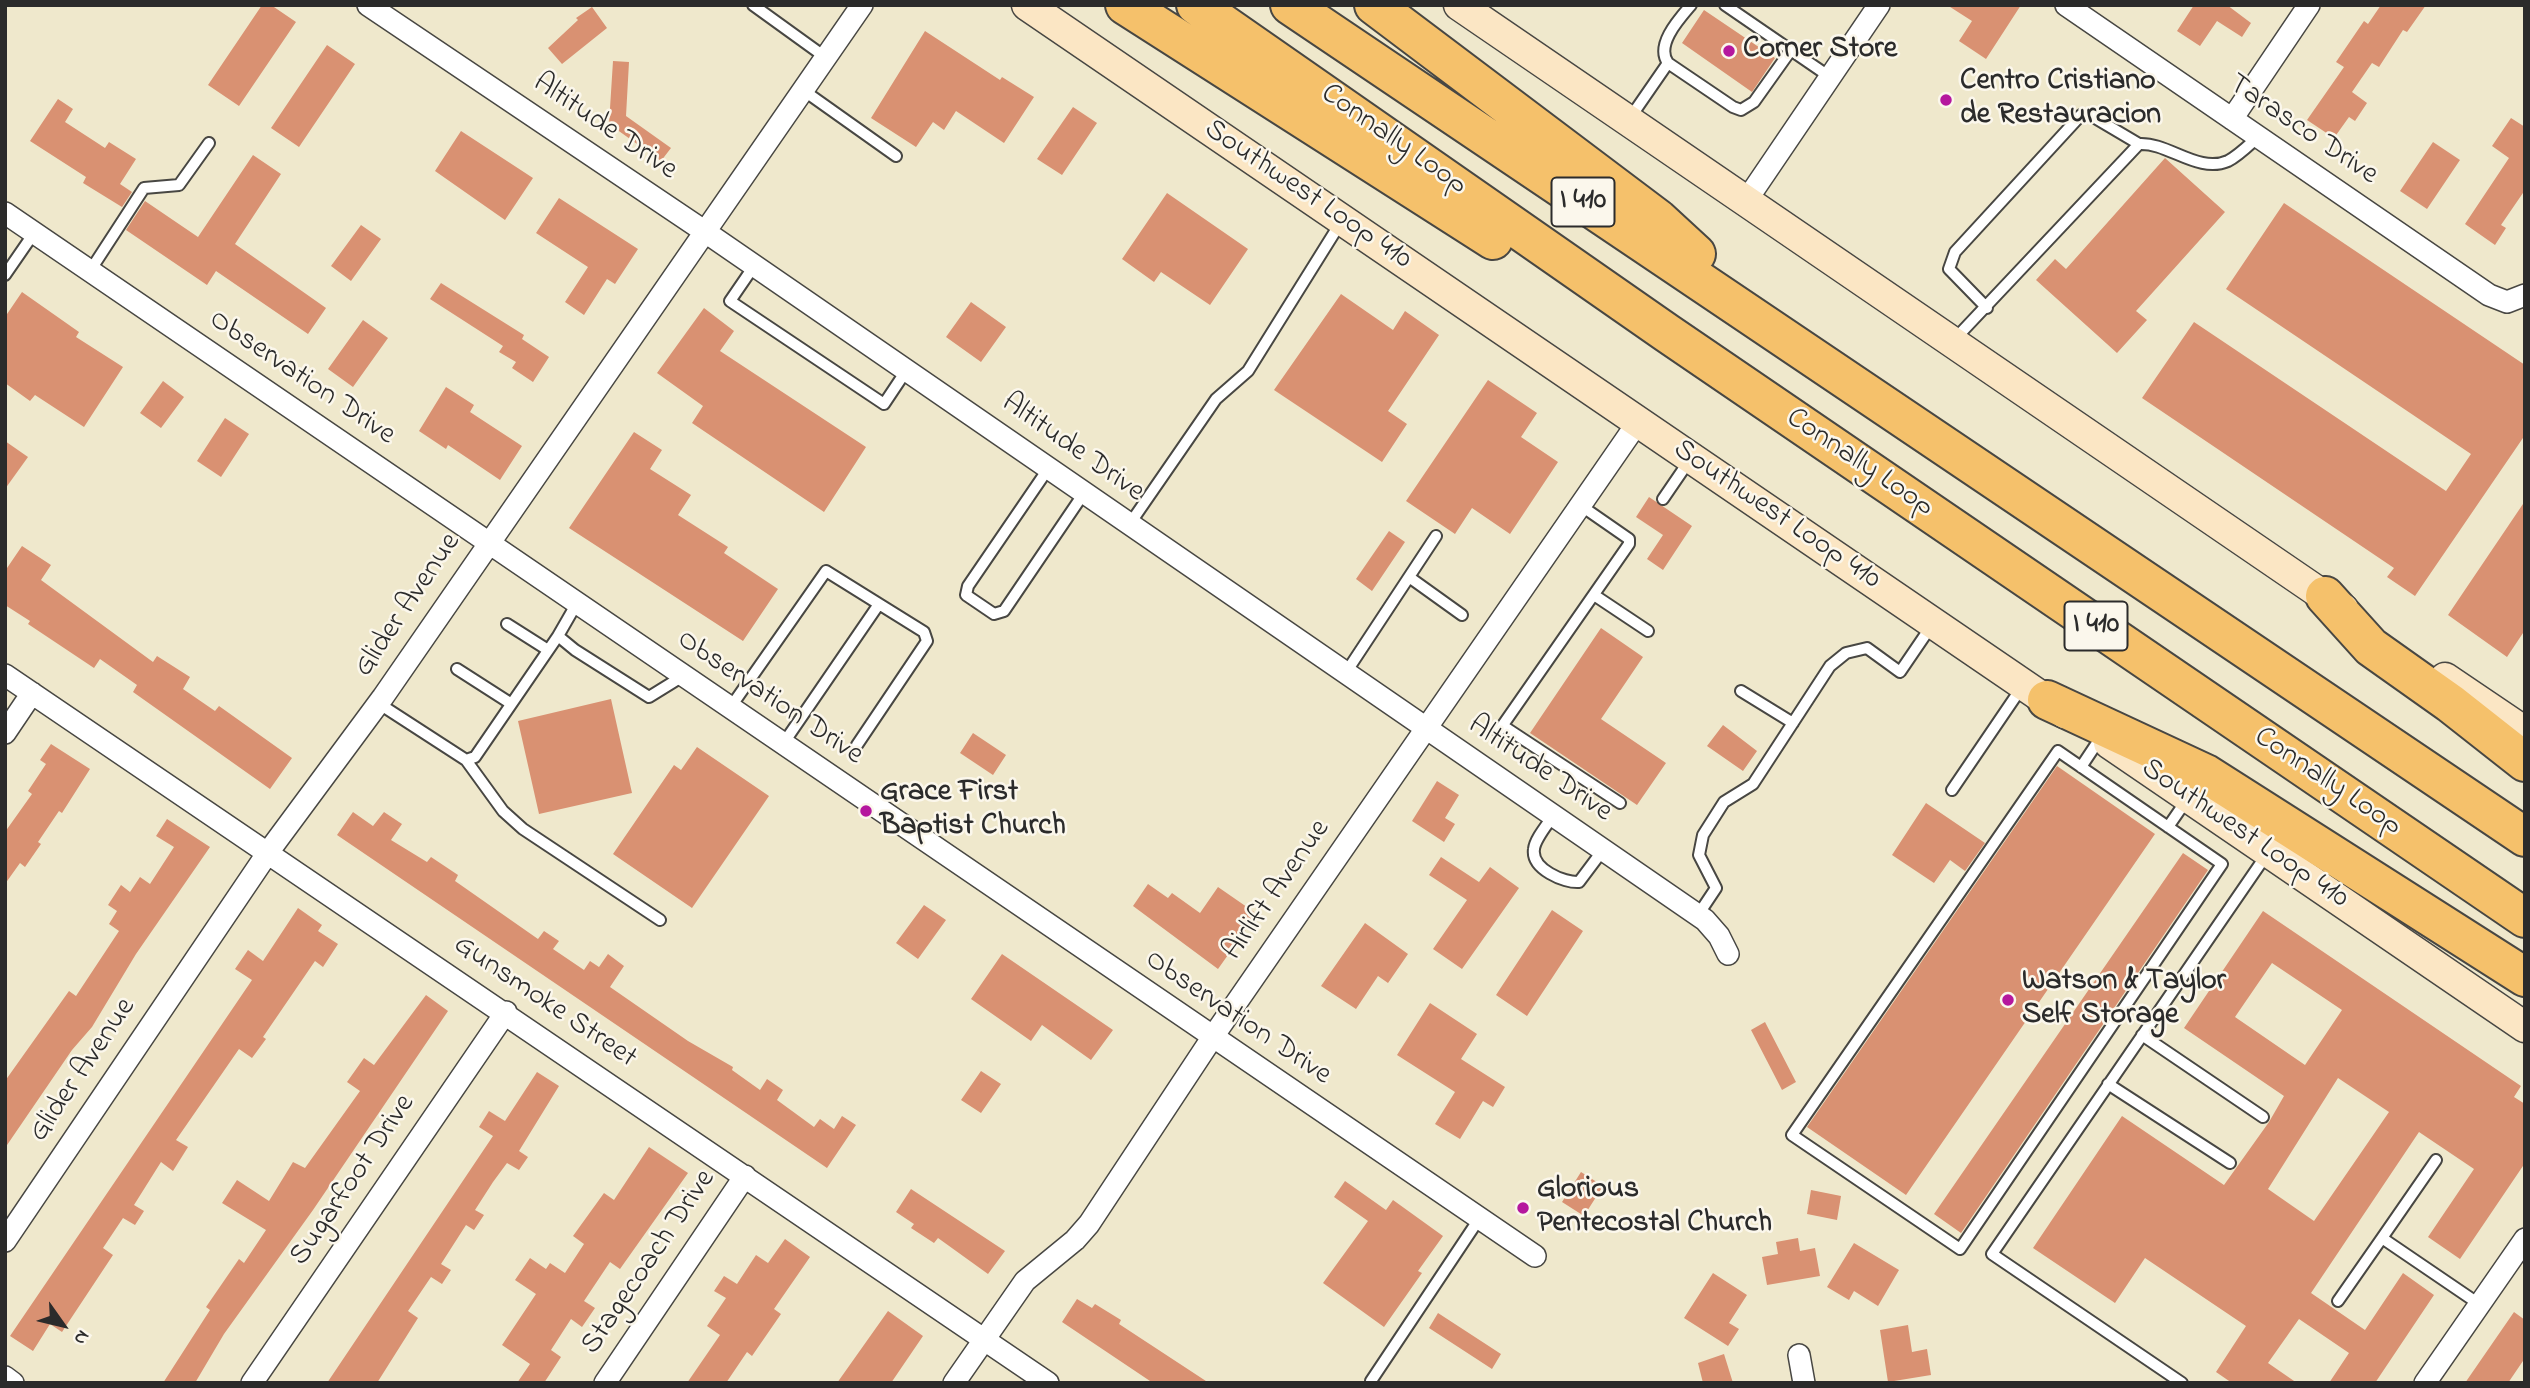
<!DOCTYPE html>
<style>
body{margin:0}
#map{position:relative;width:2530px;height:1388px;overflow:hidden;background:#efe8cc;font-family:"Indie Flower",sans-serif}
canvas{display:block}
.frame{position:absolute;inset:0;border:7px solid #2b2b2b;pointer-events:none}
.north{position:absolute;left:28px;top:1290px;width:70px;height:70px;-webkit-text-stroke:5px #fbf7ec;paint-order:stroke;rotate:124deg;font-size:19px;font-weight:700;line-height:28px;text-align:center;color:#2b2b2b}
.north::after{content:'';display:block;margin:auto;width:24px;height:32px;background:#2b2b2b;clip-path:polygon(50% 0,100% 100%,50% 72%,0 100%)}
</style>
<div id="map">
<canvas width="2530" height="1388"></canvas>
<div class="frame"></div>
<div class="north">N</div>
</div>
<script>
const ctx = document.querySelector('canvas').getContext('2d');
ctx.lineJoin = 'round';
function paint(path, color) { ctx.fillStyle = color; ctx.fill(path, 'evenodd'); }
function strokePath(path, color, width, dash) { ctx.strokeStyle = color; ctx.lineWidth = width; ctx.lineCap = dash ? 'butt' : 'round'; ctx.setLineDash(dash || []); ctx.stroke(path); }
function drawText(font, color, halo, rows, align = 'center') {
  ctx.font = font + ' "Indie Flower",sans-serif'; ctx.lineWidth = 5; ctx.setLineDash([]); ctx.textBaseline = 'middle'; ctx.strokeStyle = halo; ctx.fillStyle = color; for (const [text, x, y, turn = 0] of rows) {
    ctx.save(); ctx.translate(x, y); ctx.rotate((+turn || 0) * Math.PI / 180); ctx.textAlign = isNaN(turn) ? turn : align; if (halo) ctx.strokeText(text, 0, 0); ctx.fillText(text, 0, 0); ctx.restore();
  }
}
paint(new Path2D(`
 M 262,5 L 271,5 L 296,22 L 239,106 L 208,85 Z
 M 1947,5 L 2021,5 L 1986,59 L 1959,41 L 1972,21 Z
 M 2194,5 L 2227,5 L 2251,23 L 2242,37 L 2217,21 L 2200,46 L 2177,31 Z
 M 2381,5 L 2426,5 L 2407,32 L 2403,30 L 2379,67 L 2372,63 L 2352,92 L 2367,103 L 2355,121 L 2349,117 L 2334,138 L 2307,120 L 2344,67 L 2336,62 L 2364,21 L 2368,24 Z
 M 592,7 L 607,28 L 562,64 L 548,48 L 578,20 L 576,18 Z
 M 1704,10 L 1775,58 L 1752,92 L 1682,43 Z
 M 925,31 L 1000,80 L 1002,77 L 1034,97 L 1004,143 L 956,111 L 944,130 L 933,122 L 916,147 L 871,118 Z
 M 327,45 L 355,64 L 299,147 L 271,128 Z
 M 613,61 L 629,62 L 626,116 L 671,148 L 661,161 L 609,124 Z
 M 58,99 L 73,109 L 65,122 L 105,148 L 109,142 L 136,159 L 120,184 L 132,192 L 122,207 L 83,183 L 86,177 L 30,141 Z
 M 1073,107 L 1097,123 L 1062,175 L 1037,159 Z
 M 2511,118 L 2525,127 L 2525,190 L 2501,225 L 2506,228 L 2495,245 L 2465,224 L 2509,158 L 2492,146 Z
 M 461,131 L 533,178 L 505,220 L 435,171 Z
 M 2433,142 L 2460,160 L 2427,209 L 2400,191 Z
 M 253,155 L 281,174 L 235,244 L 326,308 L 308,334 L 216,271 L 207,285 L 126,230 L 145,201 L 198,237 Z
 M 2165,158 L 2225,212 L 2136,311 L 2147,320 L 2117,353 L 2036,280 L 2055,259 L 2066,269 Z
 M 1167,193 L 1248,249 L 1210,305 L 1161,272 L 1154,282 L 1122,259 Z
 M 559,198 L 638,249 L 615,284 L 607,279 L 584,315 L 565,302 L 588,267 L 536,233 Z
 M 2284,203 L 2525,365 L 2525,435 L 2415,596 L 2387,577 L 2394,568 L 2142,398 L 2194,322 L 2446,491 L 2471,454 L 2226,289 Z
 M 361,225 L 381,239 L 351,281 L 331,266 Z
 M 441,283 L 524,335 L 522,339 L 549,357 L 533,382 L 512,368 L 516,362 L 499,352 L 503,346 L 430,299 Z
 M 22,292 L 79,332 L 76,337 L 123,367 L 84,427 L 35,395 L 30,401 L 5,383 L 5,317 Z
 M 1341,294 L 1393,330 L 1405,311 L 1439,335 L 1388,411 L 1407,424 L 1382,462 L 1274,390 Z
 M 971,302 L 1006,327 L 981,362 L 946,337 Z
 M 704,308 L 734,331 L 720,351 L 866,447 L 824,512 L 692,423 L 703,406 L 657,373 Z
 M 363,320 L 388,338 L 353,387 L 328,369 Z
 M 1488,380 L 1537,413 L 1521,437 L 1558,462 L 1510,534 L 1472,508 L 1455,534 L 1406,501 Z
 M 163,381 L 184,397 L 161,428 L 140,413 Z
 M 446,387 L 474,405 L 470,412 L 522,446 L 500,480 L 448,445 L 446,449 L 419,431 Z
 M 225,418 L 249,434 L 221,477 L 197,461 Z
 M 634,432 L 662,450 L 650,469 L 691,495 L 678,515 L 728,547 L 724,553 L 778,589 L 743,641 L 569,528 Z
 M 5,441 L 28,457 L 5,489 Z
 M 1649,497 L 1692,526 L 1663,570 L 1647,559 L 1663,535 L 1636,517 Z
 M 2525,501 L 2525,630 L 2507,657 L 2448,615 Z
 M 1389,531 L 1405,542 L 1372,591 L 1356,579 Z
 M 22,546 L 51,565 L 41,580 L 153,662 L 157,656 L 190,677 L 183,689 L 215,711 L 219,706 L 292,758 L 270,789 L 133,692 L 137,685 L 100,659 L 94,668 L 28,624 L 30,621 L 5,605 L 5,571 Z
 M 1601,628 L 1643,657 L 1601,719 L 1666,763 L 1637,805 L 1530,733 Z
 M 611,699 L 632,793 L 539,814 L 518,721 Z
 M 1723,725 L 1757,751 L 1743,771 L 1707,746 Z
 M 973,733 L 1006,755 L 993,775 L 960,753 Z
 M 51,744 L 90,769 L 62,813 L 59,811 L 38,842 L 41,844 L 25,867 L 20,863 L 5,884 L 5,832 L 32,794 L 28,791 L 46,764 L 40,760 Z
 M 697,747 L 769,796 L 692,908 L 613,854 L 674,765 L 681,770 Z
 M 2057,766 L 2155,834 L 1906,1195 L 1807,1127 Z
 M 1437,781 L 1459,795 L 1445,818 L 1455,824 L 1444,842 L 1412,821 Z
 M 1926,803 L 1985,843 L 1965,871 L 1950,860 L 1934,883 L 1892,855 Z
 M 353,812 L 373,826 L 384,812 L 402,824 L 391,840 L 427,862 L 431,857 L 458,875 L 455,881 L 538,939 L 544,931 L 559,941 L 553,949 L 584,970 L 590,961 L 599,967 L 608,954 L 624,966 L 610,987 L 688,1041 L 733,1067 L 732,1070 L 760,1090 L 767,1079 L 783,1090 L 777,1100 L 814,1127 L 820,1119 L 834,1129 L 842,1116 L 856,1125 L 827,1168 L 337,835 Z
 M 167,819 L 210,847 L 136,954 L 92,1027 L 72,1050 L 5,1148 L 5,1081 L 69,991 L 76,996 L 119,931 L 109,924 L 117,911 L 108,905 L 121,885 L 130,892 L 140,877 L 150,884 L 174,847 L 156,836 Z
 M 2183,853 L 2208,870 L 1961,1233 L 1934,1214 Z
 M 1441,857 L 1479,882 L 1490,867 L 1519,888 L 1462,969 L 1433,949 L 1467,900 L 1429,875 Z
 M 1148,884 L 1168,898 L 1172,893 L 1200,913 L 1218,887 L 1257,914 L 1218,969 L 1133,906 Z
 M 924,905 L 946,920 L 918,959 L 896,943 Z
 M 298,908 L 322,925 L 318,931 L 338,944 L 323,967 L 315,961 L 263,1037 L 266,1039 L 252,1058 L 239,1049 L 176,1140 L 188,1147 L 173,1171 L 161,1162 L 134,1205 L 144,1211 L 135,1225 L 123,1218 L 103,1248 L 113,1255 L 62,1332 L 50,1324 L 33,1351 L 10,1336 L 252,980 L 235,969 L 248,950 L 263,961 Z
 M 1552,910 L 1583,931 L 1527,1016 L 1496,995 Z
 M 2263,911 L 2521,1086 L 2514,1097 L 2525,1104 L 2525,1163 L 2460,1259 L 2428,1237 L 2474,1169 L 2419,1132 L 2311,1293 L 2365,1330 L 2403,1273 L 2434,1295 L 2375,1383 L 2329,1383 L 2349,1353 L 2299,1319 L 2268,1363 L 2297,1383 L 2232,1383 L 2216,1372 L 2246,1326 L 2145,1258 L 2115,1303 L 2033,1248 L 2122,1116 L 2224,1185 L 2269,1122 L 2284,1096 L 2184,1028 ZM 2272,963 L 2342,1010 L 2305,1065 L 2235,1017 ZM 2338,1078 L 2389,1112 L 2314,1221 L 2268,1189 Z
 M 1365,923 L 1408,954 L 1388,983 L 1378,976 L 1356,1009 L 1321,986 Z
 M 1002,954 L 1113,1030 L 1091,1060 L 1042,1025 L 1031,1041 L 971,999 Z
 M 426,995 L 448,1011 L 313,1210 L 224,1334 L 195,1383 L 163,1383 L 210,1310 L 206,1307 L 239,1259 L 244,1263 L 266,1230 L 222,1203 L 237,1180 L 269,1201 L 293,1162 L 305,1168 L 360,1091 L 347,1082 L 364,1058 L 374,1065 Z
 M 1430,1003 L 1477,1034 L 1461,1059 L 1505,1087 L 1493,1107 L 1483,1101 L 1460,1139 L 1435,1124 L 1455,1092 L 1397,1055 Z
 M 1765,1022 L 1796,1082 L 1782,1090 L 1751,1030 Z
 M 981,1071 L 1001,1084 L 981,1113 L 961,1100 Z
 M 537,1072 L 559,1086 L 519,1151 L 528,1157 L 519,1170 L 507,1163 L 493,1182 L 475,1210 L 484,1215 L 474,1230 L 466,1225 L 441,1264 L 451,1270 L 442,1284 L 431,1277 L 408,1311 L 418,1318 L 377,1383 L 327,1383 L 493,1136 L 479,1127 L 489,1111 L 505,1121 Z
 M 649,1147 L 688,1173 L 620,1269 L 610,1262 L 584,1301 L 595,1308 L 582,1327 L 571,1319 L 551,1350 L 561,1357 L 544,1383 L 517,1383 L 530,1364 L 502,1345 L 536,1294 L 515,1280 L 530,1258 L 546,1269 L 550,1263 L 565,1273 L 584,1244 L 573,1236 L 604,1193 L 614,1200 Z
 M 1581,1172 L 1603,1186 L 1584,1216 L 1562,1202 Z
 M 1345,1181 L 1386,1210 L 1393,1200 L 1443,1236 L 1418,1271 L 1422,1273 L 1384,1327 L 1323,1283 L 1368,1221 L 1334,1197 Z
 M 911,1189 L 1005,1251 L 988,1274 L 938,1238 L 934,1243 L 911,1228 L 914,1224 L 896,1212 Z
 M 1811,1190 L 1841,1196 L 1837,1220 L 1807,1214 Z
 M 1798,1238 L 1800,1251 L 1815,1248 L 1820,1276 L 1767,1285 L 1762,1257 L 1778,1254 L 1776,1242 Z
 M 785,1239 L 810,1257 L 774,1309 L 781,1314 L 752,1356 L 747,1352 L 726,1383 L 687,1383 L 720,1335 L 707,1326 L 726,1298 L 714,1291 L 724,1276 L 737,1284 L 756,1255 L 768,1263 Z
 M 1854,1243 L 1899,1270 L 1878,1306 L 1854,1291 L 1849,1300 L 1827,1287 Z
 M 1713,1273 L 1747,1295 L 1729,1323 L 1739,1329 L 1728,1346 L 1684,1318 Z
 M 1077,1299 L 1092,1308 L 1095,1304 L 1121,1320 L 1119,1324 L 1209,1383 L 1153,1383 L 1062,1322 Z
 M 888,1311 L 923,1336 L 891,1383 L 837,1383 Z
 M 2514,1312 L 2525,1320 L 2525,1358 L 2508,1383 L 2465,1383 Z
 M 1438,1313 L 1501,1354 L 1492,1369 L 1429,1328 Z
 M 1908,1325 L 1912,1352 L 1927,1349 L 1931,1375 L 1888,1382 L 1880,1330 Z
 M 1724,1354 L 1733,1383 L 1703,1383 L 1698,1363 Z`), '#d99172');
const lane = new Path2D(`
 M 753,5 L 825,57
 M 1691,5 C 1679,19 1655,45 1668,63 L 1733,107 L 1741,110 L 1754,102 L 1791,50
 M 1725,5 L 1830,77
 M 803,90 L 896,156
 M 1630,118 L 1668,63
 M 754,266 L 730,301 L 884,404 L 906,371
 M 90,271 L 144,188 L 179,185 L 209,143
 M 5,275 L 34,233
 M 1987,308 L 1949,269 L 1955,252 L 2081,115 L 2090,115 L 2139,144
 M 1954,340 L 2139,144 C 2168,142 2198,174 2228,161 C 2238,156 2249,145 2258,137
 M 1048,469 L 968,586 L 966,595 L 994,614 L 1004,611 L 1084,493
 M 1663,499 L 1689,461
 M 1129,525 L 1216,399 L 1248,371 L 1341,222
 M 1409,577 L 1462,615
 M 1594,595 L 1648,631
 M 577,603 L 558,636 L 575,650 L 649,697 L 683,676
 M 507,624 L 548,650
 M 457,669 L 510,703
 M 1345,674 L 1436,536
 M 1741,691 L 1793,723
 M 378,703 L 466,760 L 475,757 L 558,636
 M 730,708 L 826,571 L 879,604 L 783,744
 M 1503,726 L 1620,803
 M 1498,732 L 1629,544 L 1629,539 L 1580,505
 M 857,745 L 927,641 L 924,632 L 879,604
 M 2058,751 L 2222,864 L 1960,1249 L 1792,1135 Z
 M 466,760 L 503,811 L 523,829 L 660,920
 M 2081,767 L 2101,737
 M 1952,790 L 2022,687
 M 1553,816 C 1547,825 1535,839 1534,849 C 1531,869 1564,883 1579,882 L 1603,850
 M 2168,827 L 2188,798
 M 1698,915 L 1716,888 L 1699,855 L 1703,835 L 1724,802 L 1753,784 L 1830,666 L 1846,653 L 1867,648 L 1900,672 L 1932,625
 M 2142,1035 L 2263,1117
 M 2108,1084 L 2230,1163
 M 2382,1238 L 2436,1160
 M 2338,1301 L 2382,1238 L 2479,1304
 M 1371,1381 L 1479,1219
 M 2182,1383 L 1992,1254 L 2267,854`);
const street = new Path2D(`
 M 368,5 L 704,231 L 1705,920 L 1719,936 L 1728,954
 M 2066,5 L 2489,295 L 2507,302 L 2525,295
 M 2232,119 L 2309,5
 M 1746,201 L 1879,5
 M 5,213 L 1535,1256
 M 5,675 L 1048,1383
 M 5,733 L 32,693
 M 5,1241 L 269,851 L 383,697 L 862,5
 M 1799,1355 L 1804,1383
 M 5,1377 L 13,1383
 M 252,1383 L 506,1012
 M 605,1383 L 745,1176
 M 954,1383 L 1025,1281 L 1075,1240 L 1089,1224 L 1212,1038 L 1638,422
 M 2425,1383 L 2525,1239`);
const secondary = new Path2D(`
 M 1027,5 L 2065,713
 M 1459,5 L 2343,609
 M 2445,678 L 2525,732
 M 2109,743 L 2525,1027`);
const highway = new Path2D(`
 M 1125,5 L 1493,240
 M 1196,5 L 1667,333 L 2525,918
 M 1290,5 L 2525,837
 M 1374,5 L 1658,219 L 1696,254
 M 2325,596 L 2371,647 L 2450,703 L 2525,762
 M 2047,700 L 2206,774 L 2525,977`);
strokePath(lane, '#484743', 14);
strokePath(street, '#484743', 24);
strokePath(secondary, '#484743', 33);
strokePath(highway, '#484743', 42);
strokePath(lane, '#fff', 10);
strokePath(street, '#fff', 21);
strokePath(secondary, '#fbe6c4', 30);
strokePath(highway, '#f5c16b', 38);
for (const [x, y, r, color] of [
 [1729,51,7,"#b5179e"],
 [1946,100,7,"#b5179e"],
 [866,811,7,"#b5179e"],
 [2008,1000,7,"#b5179e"],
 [1523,1208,7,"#b5179e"]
]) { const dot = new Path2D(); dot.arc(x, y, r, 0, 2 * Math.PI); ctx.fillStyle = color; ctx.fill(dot); strokePath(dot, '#fbf7ec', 2.5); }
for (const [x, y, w] of [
 [1583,202,63],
 [2096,626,63]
]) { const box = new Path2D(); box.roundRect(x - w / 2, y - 24.5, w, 49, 5); ctx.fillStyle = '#fbf7ec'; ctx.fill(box); strokePath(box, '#2b2b2b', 2); }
drawText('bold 28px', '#2b2b2b', null, [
 ["I 410",1583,202],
 ["I 410",2096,626]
]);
drawText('bold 30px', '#2b2b2b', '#fbf7ec', [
 ["Corner Store",1743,51],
 ["Centro Cristiano",1960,83],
 ["de Restauracion",1960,117],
 ["Grace First",880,794],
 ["Baptist Church",880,828],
 ["Watson & Taylor",2022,983],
 ["Self Storage",2022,1017],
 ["Glorious",1537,1191],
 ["Pentecostal Church",1537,1225]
], 'left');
drawText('30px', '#2b2b2b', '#fbf7ec', [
 ["Altitude Drive",604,128,34],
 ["Tarasco Drive",2302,131,34],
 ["Connally Loop",1393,141,35],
 ["Southwest Loop 410",1307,196,34],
 ["Observation Drive",301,379,34],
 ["Altitude Drive",1072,449,35],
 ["Connally Loop",1859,464,34],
 ["Southwest Loop 410",1776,516,34],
 ["Glider Avenue",409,606,-56],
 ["Observation Drive",769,699,34],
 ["Altitude Drive",1539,770,34],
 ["Connally Loop",2327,783,34],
 ["Southwest Loop 410",2244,835,34],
 ["Airlift Avenue",1278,891,-55],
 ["Gunsmoke Street",544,1003,34],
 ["Observation Drive",1237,1019,34],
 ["Glider Avenue",84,1071,-56],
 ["Sugarfoot Drive",354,1181,-56],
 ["Stagecoach Drive",650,1263,-56]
]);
</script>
